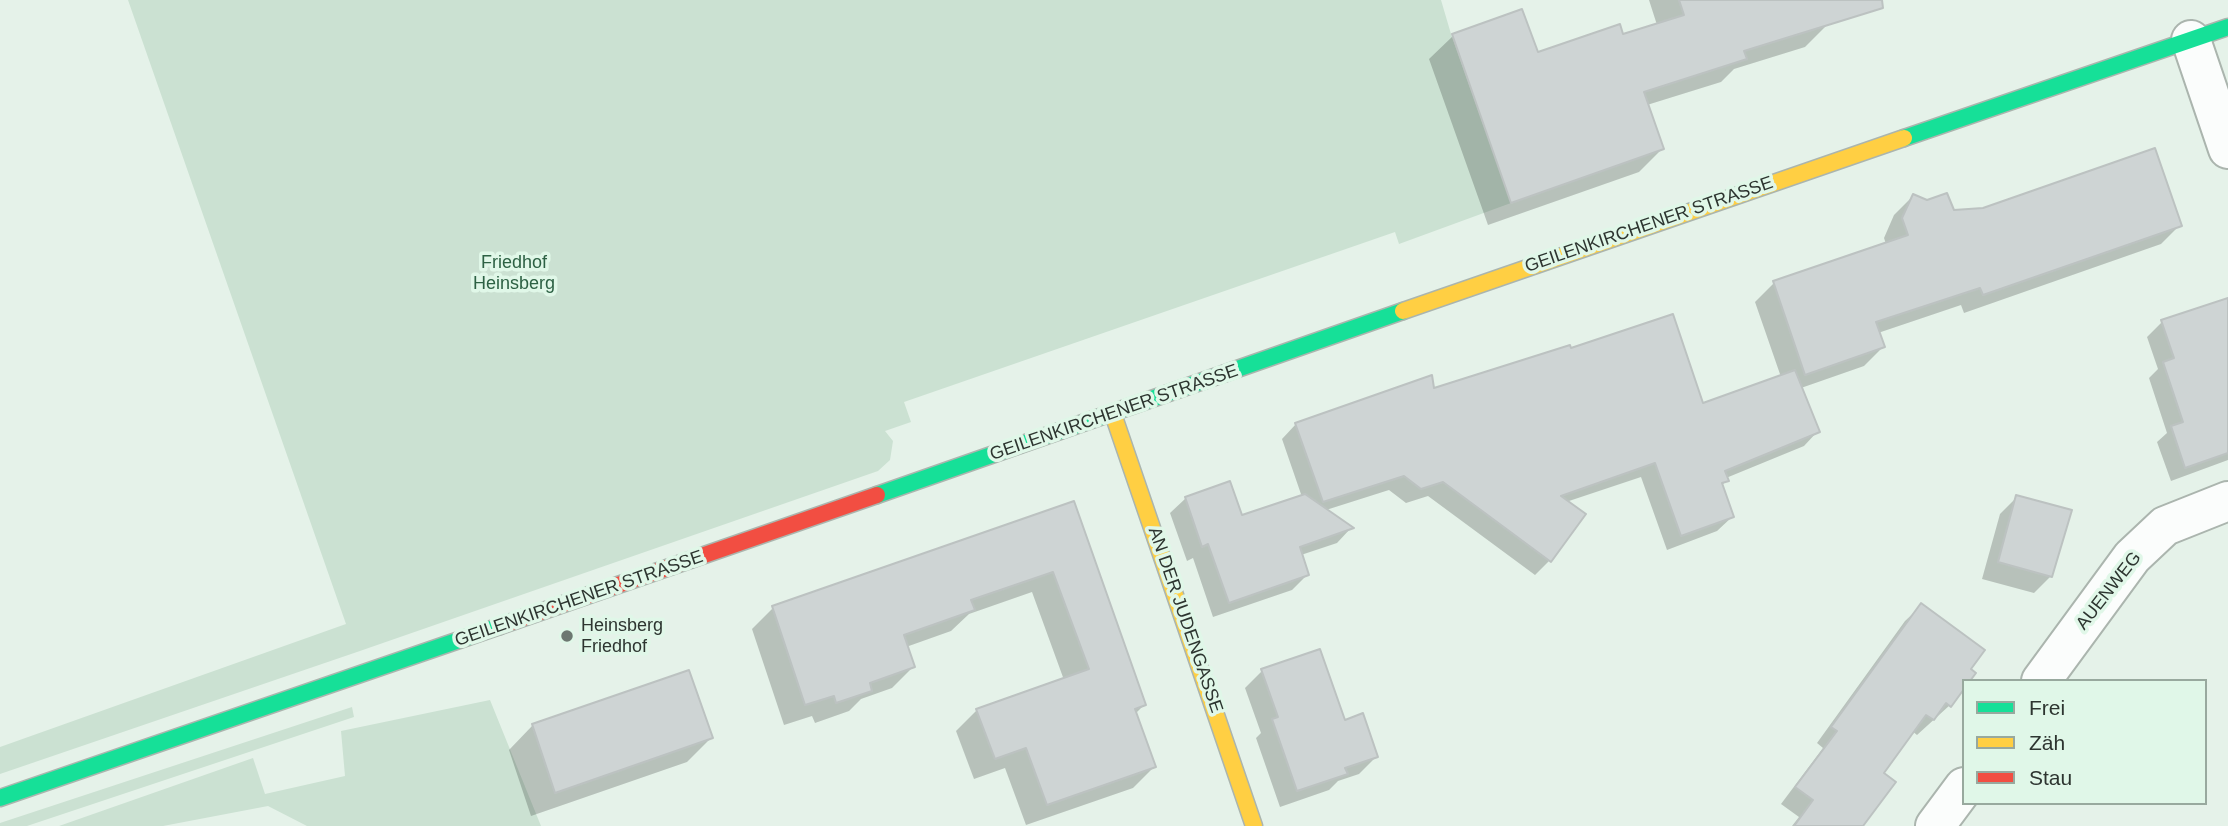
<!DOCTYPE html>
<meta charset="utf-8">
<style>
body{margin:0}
#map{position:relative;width:2228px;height:826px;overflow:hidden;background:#e5f2e9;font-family:Arial,sans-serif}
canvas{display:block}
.legend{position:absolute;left:1962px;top:679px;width:245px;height:126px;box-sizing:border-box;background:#e0f7e8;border:2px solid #98a99e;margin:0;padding:9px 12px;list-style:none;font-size:21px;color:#2d3530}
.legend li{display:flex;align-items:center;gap:14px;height:35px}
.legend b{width:35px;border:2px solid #98a99e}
</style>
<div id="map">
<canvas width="2228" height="826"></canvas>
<ul class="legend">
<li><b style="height:9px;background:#16e098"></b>Frei</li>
<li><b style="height:9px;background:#ffcf43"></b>Zäh</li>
<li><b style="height:9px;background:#f24e42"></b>Stau</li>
</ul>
</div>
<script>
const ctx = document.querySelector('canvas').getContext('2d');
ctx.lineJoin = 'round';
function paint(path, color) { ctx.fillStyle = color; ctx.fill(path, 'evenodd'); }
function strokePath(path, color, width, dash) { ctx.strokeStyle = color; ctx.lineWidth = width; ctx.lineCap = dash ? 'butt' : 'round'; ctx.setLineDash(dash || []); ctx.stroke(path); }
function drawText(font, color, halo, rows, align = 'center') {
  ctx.font = font + ' Arial,sans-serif'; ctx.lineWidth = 7; ctx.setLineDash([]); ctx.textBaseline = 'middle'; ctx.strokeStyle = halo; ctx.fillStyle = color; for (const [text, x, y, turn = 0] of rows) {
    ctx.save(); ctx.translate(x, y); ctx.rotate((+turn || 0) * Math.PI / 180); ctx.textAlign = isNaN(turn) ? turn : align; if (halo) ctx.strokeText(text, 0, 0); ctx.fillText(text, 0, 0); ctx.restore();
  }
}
paint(new Path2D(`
 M 128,0 L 1441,0 L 1451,34 L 1511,203 L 1399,244 L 1395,232 L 904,402 L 911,422 L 885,431 L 893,441 L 890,460 L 878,471 L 357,652 L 0,774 L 0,747 L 346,624 Z
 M 490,700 L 541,826 L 307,826 L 268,806 L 163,826 L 59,826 L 253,758 L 265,794 L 345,776 L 341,731 Z
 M 352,707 L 354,717 L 27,826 L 0,826 L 0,823 Z`), '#cbe1d2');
paint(new Path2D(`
 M 1649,0 L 1821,0 L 1828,24 L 1805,47 L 1734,69 L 1721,82 L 1647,105 L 1662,149 L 1639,172 L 1488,225 L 1429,59 L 1453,36 L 1521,12 L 1537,54 L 1622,36 L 1657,25 Z
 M 1913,196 L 1952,211 L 2180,225 L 2161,244 L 1964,313 L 1961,305 L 1878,333 L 1883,347 L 1864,366 L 1801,388 L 1818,431 L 1804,446 L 1726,478 L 1727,480 L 1721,486 L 1732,517 L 1717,531 L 1667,550 L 1641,477 L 1566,502 L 1549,561 L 1535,575 L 1428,496 L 1406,503 L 1389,490 L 1326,510 L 1351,528 L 1337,543 L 1301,555 L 1307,575 L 1292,590 L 1213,617 L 1193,558 L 1187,561 L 1170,513 L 1186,498 L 1241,517 L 1302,497 L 1282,439 L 1296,424 L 1433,390 L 1570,350 L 1702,405 L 1781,377 L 1755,302 L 1774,283 L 1886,244 L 1884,238 L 1894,215 Z
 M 2228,299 L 2228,460 L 2171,481 L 2157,442 L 2167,433 L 2149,378 L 2158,369 L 2147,337 L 2162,322 Z
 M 2017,497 L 2051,576 L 2034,593 L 1982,579 L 2000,514 Z
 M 1073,503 L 1144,705 L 1135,714 L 1154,767 L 1133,788 L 1026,825 L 1005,768 L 974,779 L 956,731 L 977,710 L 1064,680 L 1032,592 L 969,614 L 951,631 L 906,647 L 913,667 L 892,688 L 861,699 L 849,711 L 815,723 L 812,716 L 784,725 L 752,629 L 773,608 Z
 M 1921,606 L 1969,670 L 1950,705 L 1917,735 L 1912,731 L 1881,773 L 1861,826 L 1792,826 L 1799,817 L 1781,804 L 1823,748 L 1817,743 L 1905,621 Z
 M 1262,671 L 1344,722 L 1376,757 L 1359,774 L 1338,781 L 1329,790 L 1280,807 L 1256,738 L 1261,733 L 1245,688 Z
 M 687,672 L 711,738 L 687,762 L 531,816 L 509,750 L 532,726 Z`), '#0003');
const building = new Path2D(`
 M 1679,0 L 1882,0 L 1883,8 L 1744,51 L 1747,59 L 1644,92 L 1664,149 L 1511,203 L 1452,34 L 1522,9 L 1538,52 L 1620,24 L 1623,34 L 1684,15 Z
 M 2155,148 L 2182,226 L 1983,295 L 1980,288 L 1876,322 L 1885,347 L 1805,375 L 1773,281 L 1908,235 L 1902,218 L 1913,194 L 1927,200 L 1947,193 L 1954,210 L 1983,208 Z
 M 2228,298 L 2228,453 L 2185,468 L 2171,426 L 2183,422 L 2163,362 L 2174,358 L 2161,320 Z
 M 1673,314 L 1703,403 L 1795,370 L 1820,432 L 1725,471 L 1729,481 L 1722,483 L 1734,517 L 1681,536 L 1655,463 L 1561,496 L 1586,514 L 1551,562 L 1443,482 L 1421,489 L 1404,476 L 1323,502 L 1295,423 L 1432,375 L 1434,388 L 1570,345 L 1571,348 Z
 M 1230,481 L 1242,515 L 1305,494 L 1354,528 L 1300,547 L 1309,575 L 1229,603 L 1208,544 L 1202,547 L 1185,497 Z
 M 2016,495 L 2072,510 L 2052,577 L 1998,562 Z
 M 1074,501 L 1146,705 L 1135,709 L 1156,767 L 1047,805 L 1026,748 L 995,759 L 976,709 L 1089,669 L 1053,572 L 971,600 L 975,610 L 904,635 L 915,667 L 870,683 L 872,691 L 836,703 L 834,696 L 805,705 L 772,606 Z
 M 1921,603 L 1985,650 L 1971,669 L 1976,673 L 1970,681 L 1964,681 L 1964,689 L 1951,707 L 1946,703 L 1934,720 L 1926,715 L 1884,773 L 1896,782 L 1863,826 L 1794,826 L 1813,800 L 1795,787 L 1837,731 L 1831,727 Z
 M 1320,649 L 1345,720 L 1363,713 L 1378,757 L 1345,768 L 1348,774 L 1297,791 L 1272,719 L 1278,717 L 1261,669 Z
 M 689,670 L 713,738 L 555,793 L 532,724 Z`);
paint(building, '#ced4d4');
strokePath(building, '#bcc2c1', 2);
const street = new Path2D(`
 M 2191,40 L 2228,149
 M 2041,681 L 2132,557 L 2165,526 L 2228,501
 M 1935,826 L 1964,787`);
const fast = new Path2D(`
 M 1904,138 L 2228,27
 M 877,495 L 1403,311
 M 0,798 L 500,626`);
const slow = new Path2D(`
 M 1403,311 L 1904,138
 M 1113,414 L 1254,826`);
const jam = new Path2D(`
 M 500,626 L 877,495`);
strokePath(street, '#abb5ae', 42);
strokePath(fast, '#abb5ae', 19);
strokePath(slow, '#abb5ae', 19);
strokePath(jam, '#abb5ae', 19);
strokePath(street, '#fbfdfc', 38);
strokePath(fast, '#16e098', 16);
strokePath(slow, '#ffcf43', 16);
strokePath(jam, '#f24e42', 16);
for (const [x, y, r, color] of [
 [567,636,7,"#6d7771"]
]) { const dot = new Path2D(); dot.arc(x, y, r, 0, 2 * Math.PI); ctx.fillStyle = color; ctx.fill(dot); strokePath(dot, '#e0f7e8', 2.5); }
drawText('18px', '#2d3530', '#e0f7e8', [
 ["GEILENKIRCHENER STRASSE",1649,225,-19],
 ["GEILENKIRCHENER STRASSE",1114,413,-19],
 ["AUENWEG",2109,591,-52],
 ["GEILENKIRCHENER STRASSE",579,599,-19],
 ["AN DER JUDENGASSE",1185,620,71]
]);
drawText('18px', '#2d6144', '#e0f7e8', [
 ["Friedhof",514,263],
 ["Heinsberg",514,284]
]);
drawText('18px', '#2d3530', '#e0f7e8', [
 ["Heinsberg",581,626],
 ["Friedhof",581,647]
], 'left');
</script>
